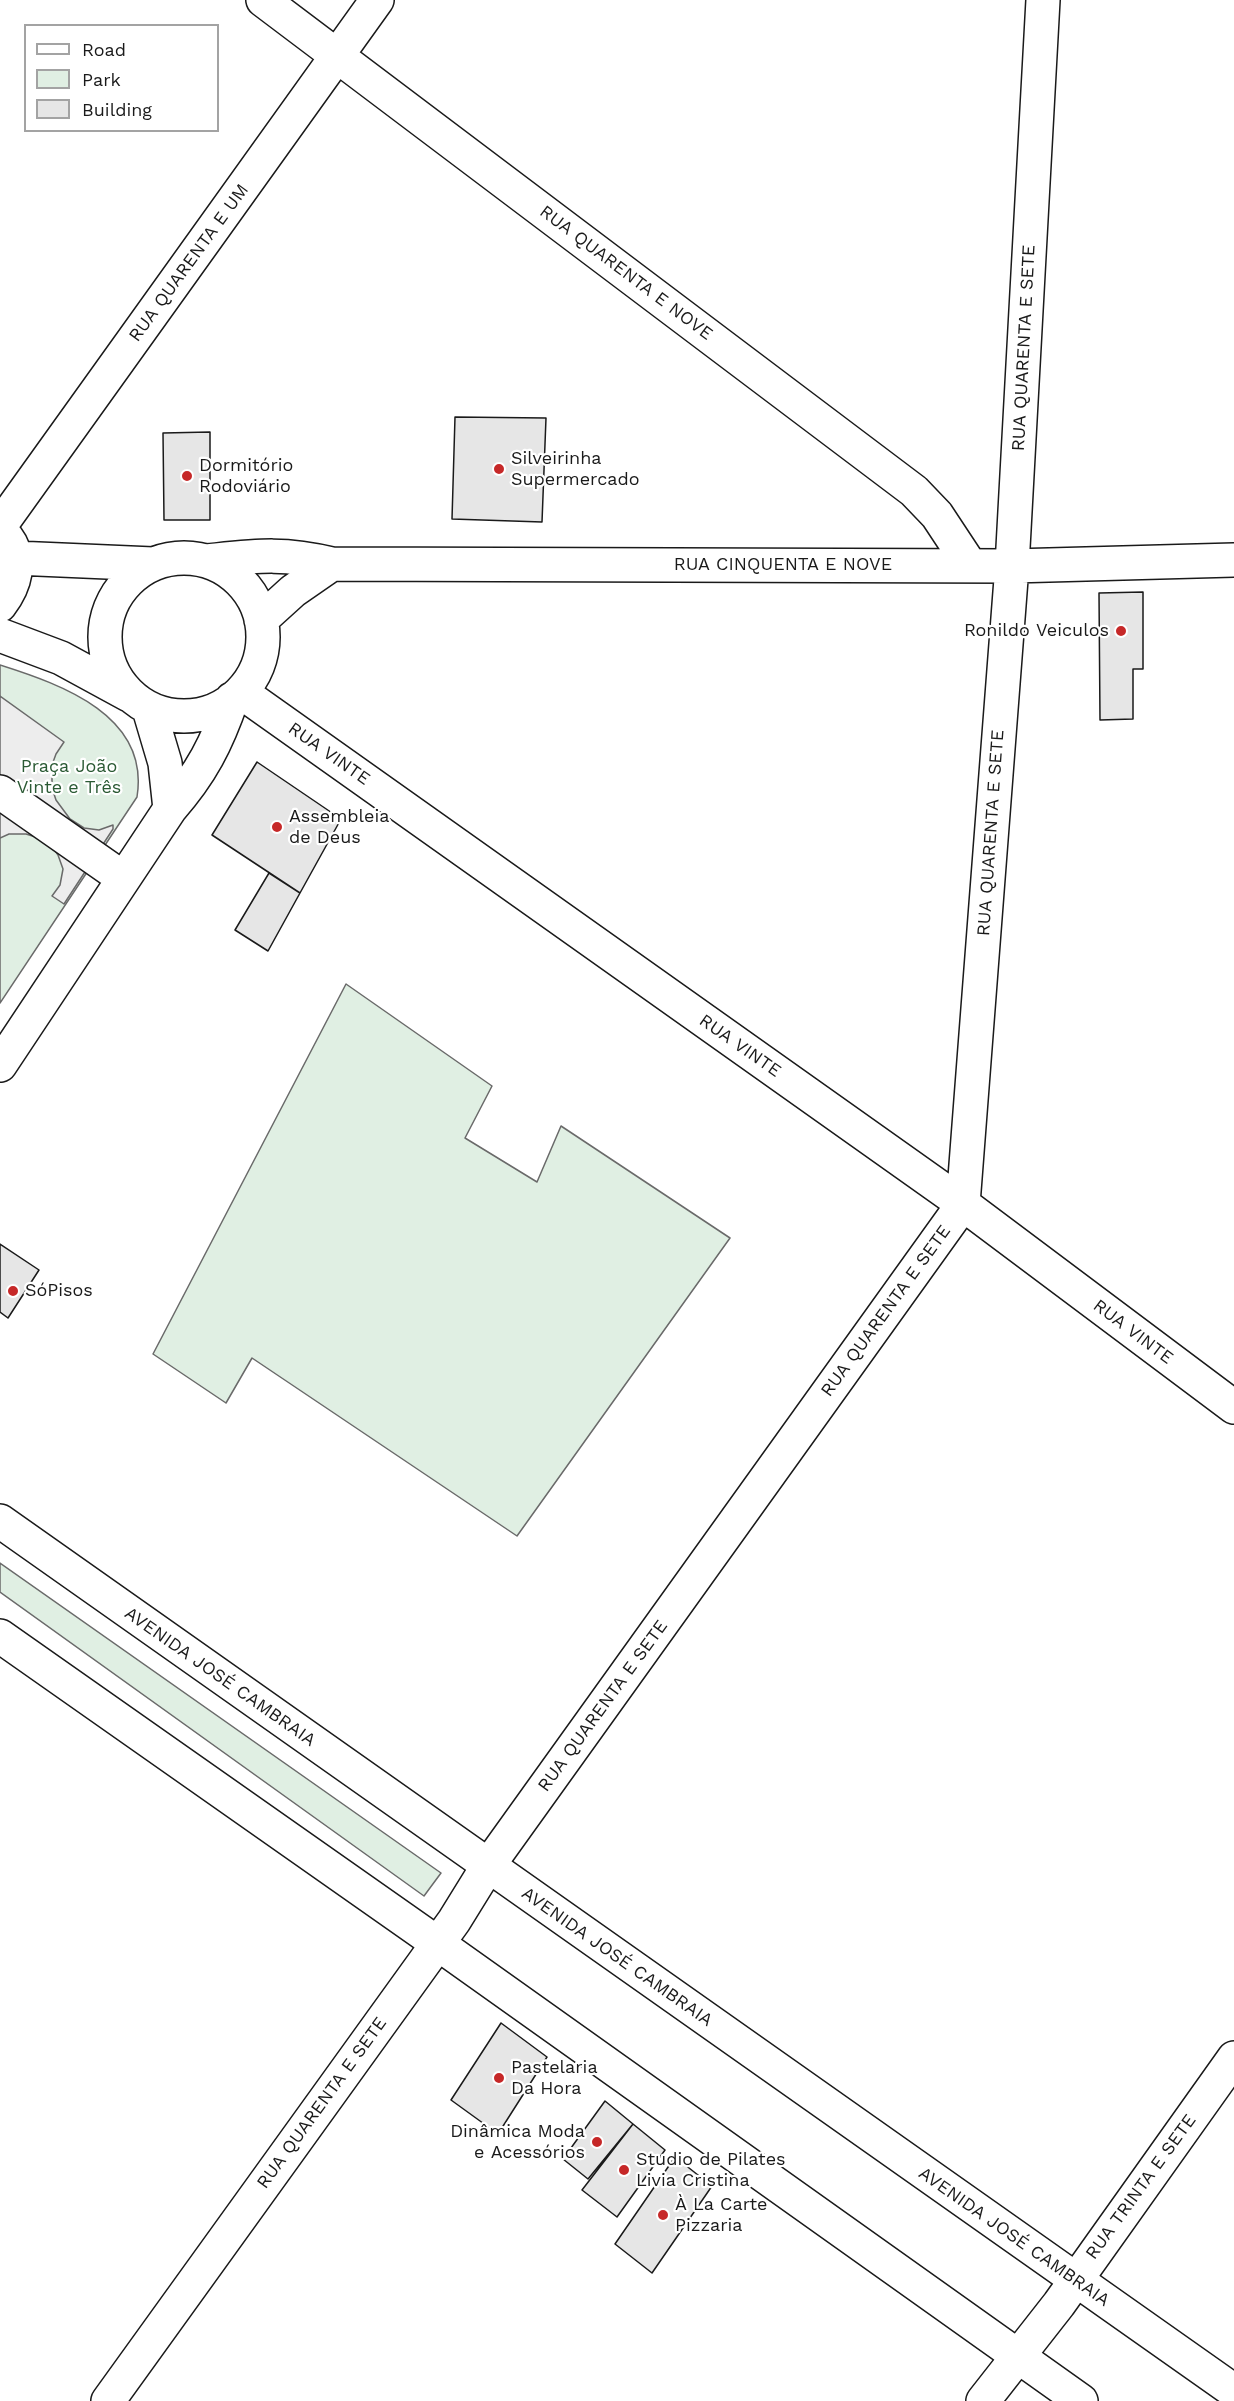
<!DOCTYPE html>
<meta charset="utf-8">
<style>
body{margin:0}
#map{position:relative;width:1234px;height:2401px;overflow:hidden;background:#fff;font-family:"Work Sans",sans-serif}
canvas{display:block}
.legend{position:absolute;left:24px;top:24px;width:195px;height:108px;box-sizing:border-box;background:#fff;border:2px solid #a3a3a3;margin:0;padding:8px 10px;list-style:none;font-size:18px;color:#1a1a1a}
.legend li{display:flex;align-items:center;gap:12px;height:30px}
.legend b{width:30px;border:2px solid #a3a3a3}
</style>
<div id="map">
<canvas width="1234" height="2401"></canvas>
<ul class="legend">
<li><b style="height:8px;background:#fff"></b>Road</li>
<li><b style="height:16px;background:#e0efe3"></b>Park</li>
<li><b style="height:16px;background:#e6e6e6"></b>Building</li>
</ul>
</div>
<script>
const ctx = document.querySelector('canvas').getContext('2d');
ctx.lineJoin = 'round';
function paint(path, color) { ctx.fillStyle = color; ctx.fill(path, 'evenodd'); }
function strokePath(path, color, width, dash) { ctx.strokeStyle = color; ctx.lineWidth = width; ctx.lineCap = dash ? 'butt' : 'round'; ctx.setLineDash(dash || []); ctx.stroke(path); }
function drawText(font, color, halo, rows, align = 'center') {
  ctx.font = font + ' "Work Sans",sans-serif'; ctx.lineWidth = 4.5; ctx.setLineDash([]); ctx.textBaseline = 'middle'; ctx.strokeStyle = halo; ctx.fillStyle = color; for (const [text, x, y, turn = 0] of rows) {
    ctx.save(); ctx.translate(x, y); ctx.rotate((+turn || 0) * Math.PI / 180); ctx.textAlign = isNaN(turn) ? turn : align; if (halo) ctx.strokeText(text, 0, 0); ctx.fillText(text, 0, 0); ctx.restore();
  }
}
const green = new Path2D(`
 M 0,665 C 63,685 150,716 137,797 L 0,1003 Z
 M 346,984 L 492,1086 L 465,1138 L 537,1182 L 561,1126 L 730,1238 L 517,1536 L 252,1358 L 226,1403 L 153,1354 Z
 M 0,1563 L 441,1873 L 424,1896 L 0,1592 Z`);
paint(green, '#e0efe3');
strokePath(green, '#6a6a6a', 1.5);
const parking = new Path2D(`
 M 0,696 L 64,742 L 56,754 L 52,765 L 52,788 L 56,800 L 70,819 L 84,828 L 99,830 L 113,825 L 113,829 L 64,904 L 52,896 L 60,885 L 63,869 L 58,855 L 51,845 L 39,838 L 26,834 L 9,834 L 0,838 Z`);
paint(parking, '#ededed');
strokePath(parking, '#6a6a6a', 1.5);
const building = new Path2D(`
 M 455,417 L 546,418 L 542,522 L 452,519 Z
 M 210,432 L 210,520 L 164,520 L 163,433 Z
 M 1143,592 L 1143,669 L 1133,669 L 1133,719 L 1100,720 L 1099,593 Z
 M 257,762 L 341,819 L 300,893 L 212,835 Z
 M 269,873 L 300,893 L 268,951 L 235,930 Z
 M 0,1244 L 39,1270 L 8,1318 L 0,1312 Z
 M 501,2023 L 547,2057 L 498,2134 L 451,2100 Z
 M 605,2101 L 633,2124 L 588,2179 L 563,2159 Z
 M 633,2124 L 665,2150 L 617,2217 L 582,2190 Z
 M 675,2157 L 712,2186 L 652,2273 L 615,2244 Z`);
paint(building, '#e6e6e6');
strokePath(building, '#1a1a1a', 1.5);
const minor = new Path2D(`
 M 263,0 L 914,491 L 937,515 L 970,565
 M 0,526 L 377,0
 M 15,558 L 153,564
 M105 637a79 79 0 1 1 158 0a79 79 0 1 1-158 0Z
 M 207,561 C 256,556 283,552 332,564 L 293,591 L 261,620
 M 332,564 L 1012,566 L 1234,560
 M 0,605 C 15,586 23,559 7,538
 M 0,635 L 61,658 L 129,695
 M 241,692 L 963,1204 L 1234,1407
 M 149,709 L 165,763 L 170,809 C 201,774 217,743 232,699
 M 0,792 L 123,878
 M 0,1065 L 170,809
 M 108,2401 L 454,1921 L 488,1866 L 963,1204 L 1012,566 L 1043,0
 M 983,2401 L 1059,2304 L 1234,2058`);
const major = new Path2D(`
 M 0,1521 L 1234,2391
 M 0,1636 L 437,1943 L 1081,2401`);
strokePath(minor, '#1a1a1a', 36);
strokePath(major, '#1a1a1a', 36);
strokePath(minor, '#fff', 33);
strokePath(major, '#fff', 33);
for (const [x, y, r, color] of [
 [499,469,6,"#c62828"],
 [187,476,6,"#c62828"],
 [1121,631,6,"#c62828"],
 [277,827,6,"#c62828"],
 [13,1291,6,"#c62828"],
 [499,2078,6,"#c62828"],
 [597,2142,6,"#c62828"],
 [624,2170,6,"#c62828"],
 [663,2215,6,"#c62828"]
]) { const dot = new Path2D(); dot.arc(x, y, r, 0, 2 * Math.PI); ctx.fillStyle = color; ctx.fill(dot); strokePath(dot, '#fff', 2); }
drawText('18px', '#1a1a1a', '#fff', [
 ["RUA QUARENTA E UM",189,263,-54],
 ["RUA QUARENTA E NOVE",626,273,37],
 ["RUA QUARENTA E SETE",1024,348,-87],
 ["RUA CINQUENTA E NOVE",783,565],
 ["RUA VINTE",329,754,35],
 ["RUA QUARENTA E SETE",991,833,-86],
 ["RUA VINTE",740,1046,35],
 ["RUA QUARENTA E SETE",886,1311,-54],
 ["RUA VINTE",1133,1332,37],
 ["AVENIDA JOSÉ CAMBRAIA",220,1677,35],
 ["RUA QUARENTA E SETE",603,1706,-54],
 ["AVENIDA JOSÉ CAMBRAIA",617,1957,35],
 ["RUA QUARENTA E SETE",322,2103,-54],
 ["RUA TRINTA E SETE",1141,2187,-54],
 ["AVENIDA JOSÉ CAMBRAIA",1014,2237,35]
]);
drawText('18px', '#1a1a1a', '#fff', [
 ["Silveirinha",511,459],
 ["Supermercado",511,480],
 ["Dormitório",199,466],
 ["Rodoviário",199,487],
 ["Ronildo Veiculos",1109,631,"right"],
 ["Assembleia",289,817],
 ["de Deus",289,838],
 ["SóPisos",25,1291],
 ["Pastelaria",511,2068],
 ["Da Hora",511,2089],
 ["Dinâmica Moda",585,2132,"right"],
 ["e Acessórios",585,2153,"right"],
 ["Studio de Pilates",636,2160],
 ["Livia Cristina",636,2181],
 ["À La Carte",675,2205],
 ["Pizzaria",675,2226]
], 'left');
drawText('18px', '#2b5a34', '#fff', [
 ["Praça João",69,767],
 ["Vinte e Três",69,788]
]);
</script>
